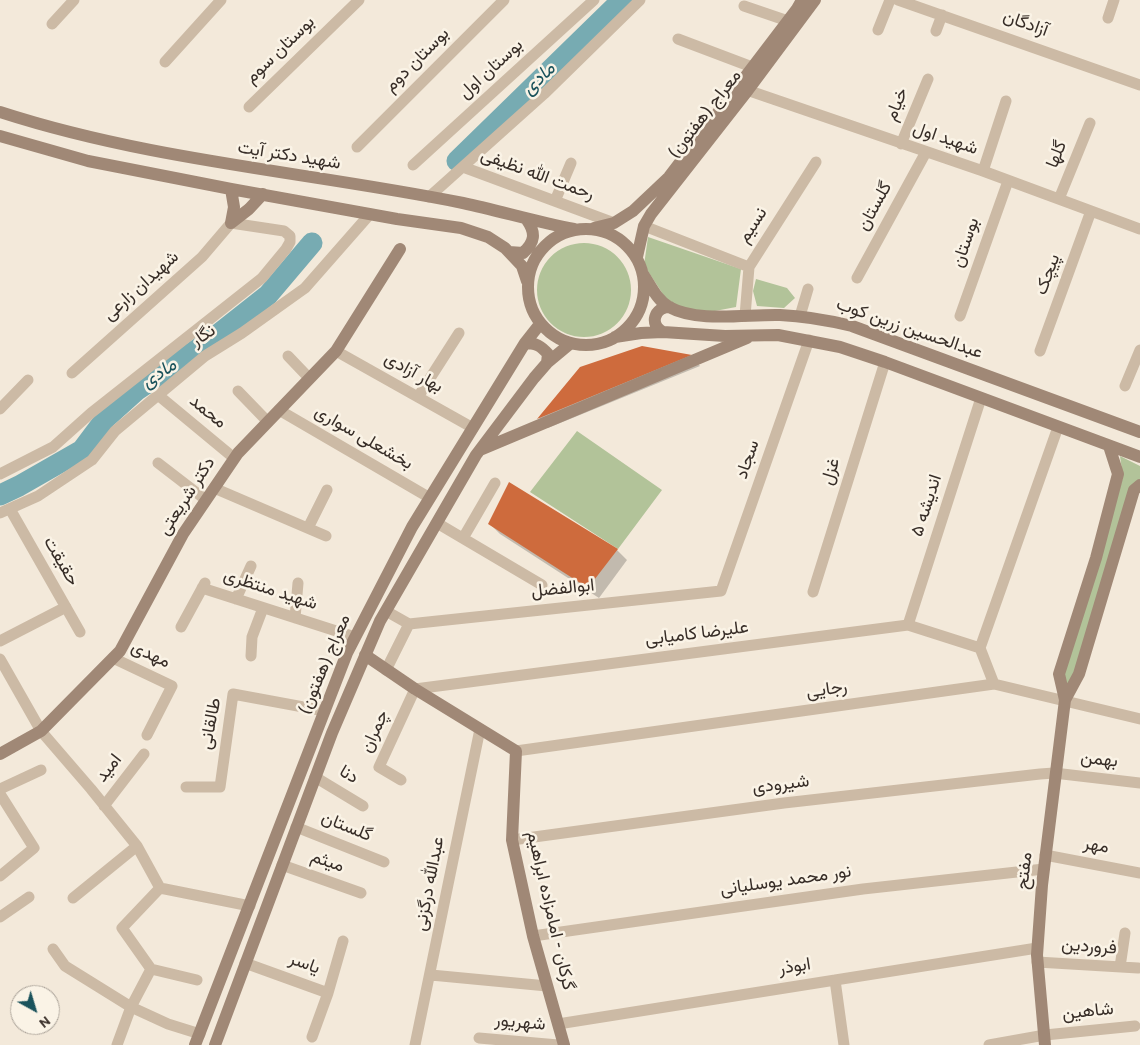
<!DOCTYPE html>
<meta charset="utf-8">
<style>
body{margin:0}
#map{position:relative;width:1140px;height:1045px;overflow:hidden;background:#f3e9da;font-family:Overpass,sans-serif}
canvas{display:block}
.north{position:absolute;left:10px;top:985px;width:50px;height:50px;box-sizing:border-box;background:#faf3e6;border:1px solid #aca49a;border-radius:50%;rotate:141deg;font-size:14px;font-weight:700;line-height:20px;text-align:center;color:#372d27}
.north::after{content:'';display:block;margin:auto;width:18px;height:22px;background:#1a525b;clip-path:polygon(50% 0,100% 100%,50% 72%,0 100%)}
</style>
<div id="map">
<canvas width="1140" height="1045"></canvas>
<div class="north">N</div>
</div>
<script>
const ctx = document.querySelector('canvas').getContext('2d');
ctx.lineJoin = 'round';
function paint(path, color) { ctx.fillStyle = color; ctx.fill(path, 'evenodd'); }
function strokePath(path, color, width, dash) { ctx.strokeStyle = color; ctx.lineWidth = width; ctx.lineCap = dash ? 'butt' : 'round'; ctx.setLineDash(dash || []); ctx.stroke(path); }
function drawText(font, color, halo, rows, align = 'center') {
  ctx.font = font + ' Overpass,Vazirmatn,sans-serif'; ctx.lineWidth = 5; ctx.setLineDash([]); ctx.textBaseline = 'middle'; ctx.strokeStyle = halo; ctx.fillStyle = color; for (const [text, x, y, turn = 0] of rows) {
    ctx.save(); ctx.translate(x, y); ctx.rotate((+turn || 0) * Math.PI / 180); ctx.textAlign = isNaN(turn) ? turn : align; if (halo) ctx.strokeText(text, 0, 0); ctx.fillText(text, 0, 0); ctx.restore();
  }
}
paint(new Path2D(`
 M 648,237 L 741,269 L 736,307 L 699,314 L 670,305 L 644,265 Z
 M537 290a47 47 0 1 1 94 0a47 47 0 1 1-94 0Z
 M 756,279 L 787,288 L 795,298 L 784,308 L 757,306 L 753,291 Z
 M 577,431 L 662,490 L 618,549 L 530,492 Z
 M 1120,456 L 1140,466 L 1140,479 L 1131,487 L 1074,675 L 1067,689 L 1063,675 L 1123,477 Z`), '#b2c399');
paint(new Path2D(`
 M 691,356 L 700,366 L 548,428 L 539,418 L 581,368 Z
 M 490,524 L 617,550 L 627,560 L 599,598 L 500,534 Z`), '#0003');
strokePath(new Path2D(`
 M 457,161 L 622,0
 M 0,495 L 19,486 L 82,450 L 106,418 L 137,390 L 211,340 L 268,295 L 312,243`), '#77abb2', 21);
paint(new Path2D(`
 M 642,346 L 692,355 L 537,419 L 580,367 Z
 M 509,482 L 618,549 L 588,588 L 488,524 Z`), '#ce6b3d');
strokePath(new Path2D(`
 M 898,0 L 1140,85
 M 744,6 L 788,21
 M 1108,18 L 1114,0
 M 52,24 L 74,0
 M 878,30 L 890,0
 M 936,31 L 942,15
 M 678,39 L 752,67
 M 165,62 L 221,0
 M 741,88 L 983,171 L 1140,229
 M 249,107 L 359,0
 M 901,144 L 928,79
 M 357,147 L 504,0
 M 413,165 L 594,0
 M 463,167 L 614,223
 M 983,171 L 1006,101
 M 429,197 L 544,94 L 640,0
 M 1059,199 L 1090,123
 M 555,201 L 571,163
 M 644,226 L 749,267
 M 857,278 L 926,152
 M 745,316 L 749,267 L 816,162
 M 800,316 L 808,289
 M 960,316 L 1008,181
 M 336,351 L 473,428
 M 1040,351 L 1091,211
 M 288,356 L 309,378
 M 1125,386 L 1140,350
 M 238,391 L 268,422
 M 158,395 L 234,458
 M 418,397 L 459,333
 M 0,409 L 28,380
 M 279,410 L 430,498
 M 158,463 L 206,500
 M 0,474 L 53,447 L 91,413 L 262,278 L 286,249 L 290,242 L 290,236 L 284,231 L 231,223 L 202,257 L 72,373
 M 214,488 L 326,536
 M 10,509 L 80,632
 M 0,513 L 38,496 L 92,460 L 115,431 L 205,356 L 242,333 L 305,288 L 370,214
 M 437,523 L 542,585
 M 308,528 L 327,490
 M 466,533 L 495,483
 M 202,588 L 355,637
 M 813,592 L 885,362
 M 236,599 L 251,566
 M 386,611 L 409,624
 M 295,618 L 298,583
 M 409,624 L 721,591 L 809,340
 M 908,625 L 981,398
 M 181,627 L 205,583
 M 0,641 L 66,607
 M 251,656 L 252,637 L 263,608
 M 113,658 L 172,686 L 147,735
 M 0,659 L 41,731 L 91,789 L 137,846 L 160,888 L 250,906
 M 386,670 L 409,624
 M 994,684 L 980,648 L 1058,427
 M 516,751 L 994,684 L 1140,719
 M 315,777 L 363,806
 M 401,780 L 379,767 L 415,689 L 908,625 L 980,648
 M 186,787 L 220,787 L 233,694 L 325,711
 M 0,789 L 41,770
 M 0,794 L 34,848 L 0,876
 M 104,806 L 144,754
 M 296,827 L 384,862
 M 512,840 L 784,803 L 1040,774 L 1054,773 L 1140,783
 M 1045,855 L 1140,873
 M 282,865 L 361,893
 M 73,898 L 137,846
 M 0,917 L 29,897
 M 533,936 L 863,889 L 1044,869
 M 53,949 L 65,966 L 131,1007 L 168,1024 L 200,1034
 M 1037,962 L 1138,968
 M 245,963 L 328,993 L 343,941
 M 1120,967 L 1125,933
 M 151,969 L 197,980
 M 431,975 L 547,986
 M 835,980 L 844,1045
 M 558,1024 L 1037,948
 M 312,1037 L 328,993
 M 479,1038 L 558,1045
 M 117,1045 L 131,1007 L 151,969 L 122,928 L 160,888
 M 415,1045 L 480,729
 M 989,1045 L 1045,1035 L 1135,1026`), '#ccbaa5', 11);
strokePath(new Path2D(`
 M 0,112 C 151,161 309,172 463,203 C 500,211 537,222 574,229
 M 0,136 L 88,161 L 231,189 L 397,219 L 461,228 L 488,237 L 505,248 L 522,266 L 527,281
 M 231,223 L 249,209 L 263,194
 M 231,223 L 234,207 L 231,189
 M 594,228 L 614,223 L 633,211 L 669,177 L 797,9 L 802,0
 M528 287a58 58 0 1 1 116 0a58 58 0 1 1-116 0Z
 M 509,252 L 523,253 C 535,242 536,233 527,220
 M 637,257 L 644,226 L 651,214 L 748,90 L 815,0
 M 643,274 C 651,286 657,300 669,307 C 698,323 747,314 780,315 C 805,316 827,320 852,326 L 1140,432
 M 663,332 C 649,325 654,307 670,307
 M 615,337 L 641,333 L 663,332 L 725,336 L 778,335 L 840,347 L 885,362 L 1140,457
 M 525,343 C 536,343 541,346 548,354 L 547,363
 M 1109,446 L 1118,474 L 1096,558 L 1059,674 L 1065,700 L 1079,674 L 1134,490 L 1140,485
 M 480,450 L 747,338
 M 365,655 L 415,689 L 516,751 L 512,840 L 533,936 L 564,1045
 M 0,754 L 41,731 L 120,651 L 183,534 L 238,453 L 336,351 L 400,249
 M 195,1045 L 347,653 L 412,527 L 525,343 L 540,324
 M 215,1045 L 332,733 L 380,621 L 476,455 L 534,378 L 547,363 L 571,343
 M 1045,1045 L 1037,955 L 1042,885 L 1065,700`), '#a08876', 12);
drawText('18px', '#372d27', '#faf3e6', [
 ["آزادگان",1025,25,20],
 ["بوستان سوم",281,51,-44],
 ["بوستان دوم",418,61,-45],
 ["بوستان اول",492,70,-42],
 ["خیام",898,105,-68],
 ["معراج (هفتون)",706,115,-52],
 ["شهید اول",945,140,19],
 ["گلها",1058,155,-68],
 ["شهید دکتر آیت",289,157,9],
 ["رحمت الله نظیفی",537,176,20],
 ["گلستان",876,207,-61],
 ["نسیم",754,226,-57],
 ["بوستان",967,243,-71],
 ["پیچک",1049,275,-70],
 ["شهیدان زارعی",142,287,-42],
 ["عبدالحسین زرین کوب",909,330,19],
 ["نگار",204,337,-34],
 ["بهار آزادی",413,374,29],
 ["محمد",207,413,39],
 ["بخشعلی سواری",363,439,30],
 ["سجاد",749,460,-71],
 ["غزل",832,472,-73],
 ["دکتر شریعتی",188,497,-57],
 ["اندیشه ۵",928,506,-72],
 ["حقیقت",60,562,60],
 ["ابوالفضل",563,590,-6],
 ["شهید منتظری",270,591,18],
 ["علیرضا کامیابی",697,635,-7],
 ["مهدی",150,656,25],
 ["معراج (هفتون)",326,665,-67],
 ["رجایی",827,691,-8],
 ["طالقانی",212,724,-79],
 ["چمران",376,732,-66],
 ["بهمن",1099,761,6],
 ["امید",110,769,-52],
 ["دنا",348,776,31],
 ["شیرودی",781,786,-7],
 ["گلستان",346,828,22],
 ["مهر",1096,847,10],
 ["میثم",327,863,19],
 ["مفتح",1026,871,-84],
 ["نور محمد یوسلیانی",786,882,-8],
 ["عبدالله درگزنی",431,884,-79],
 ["گرکان - امامزاده ابراهیم",549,911,77],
 ["فروردین",1089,948,4],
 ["یاسر",304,965,20],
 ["ابوذر",795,968,-9],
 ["شاهین",1088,1013,-6],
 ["شهریور",520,1024,5]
]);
drawText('italic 19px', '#1a525b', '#faf3e6', [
 ["مادی",540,80,-44],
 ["مادی",160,375,-34]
]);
</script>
